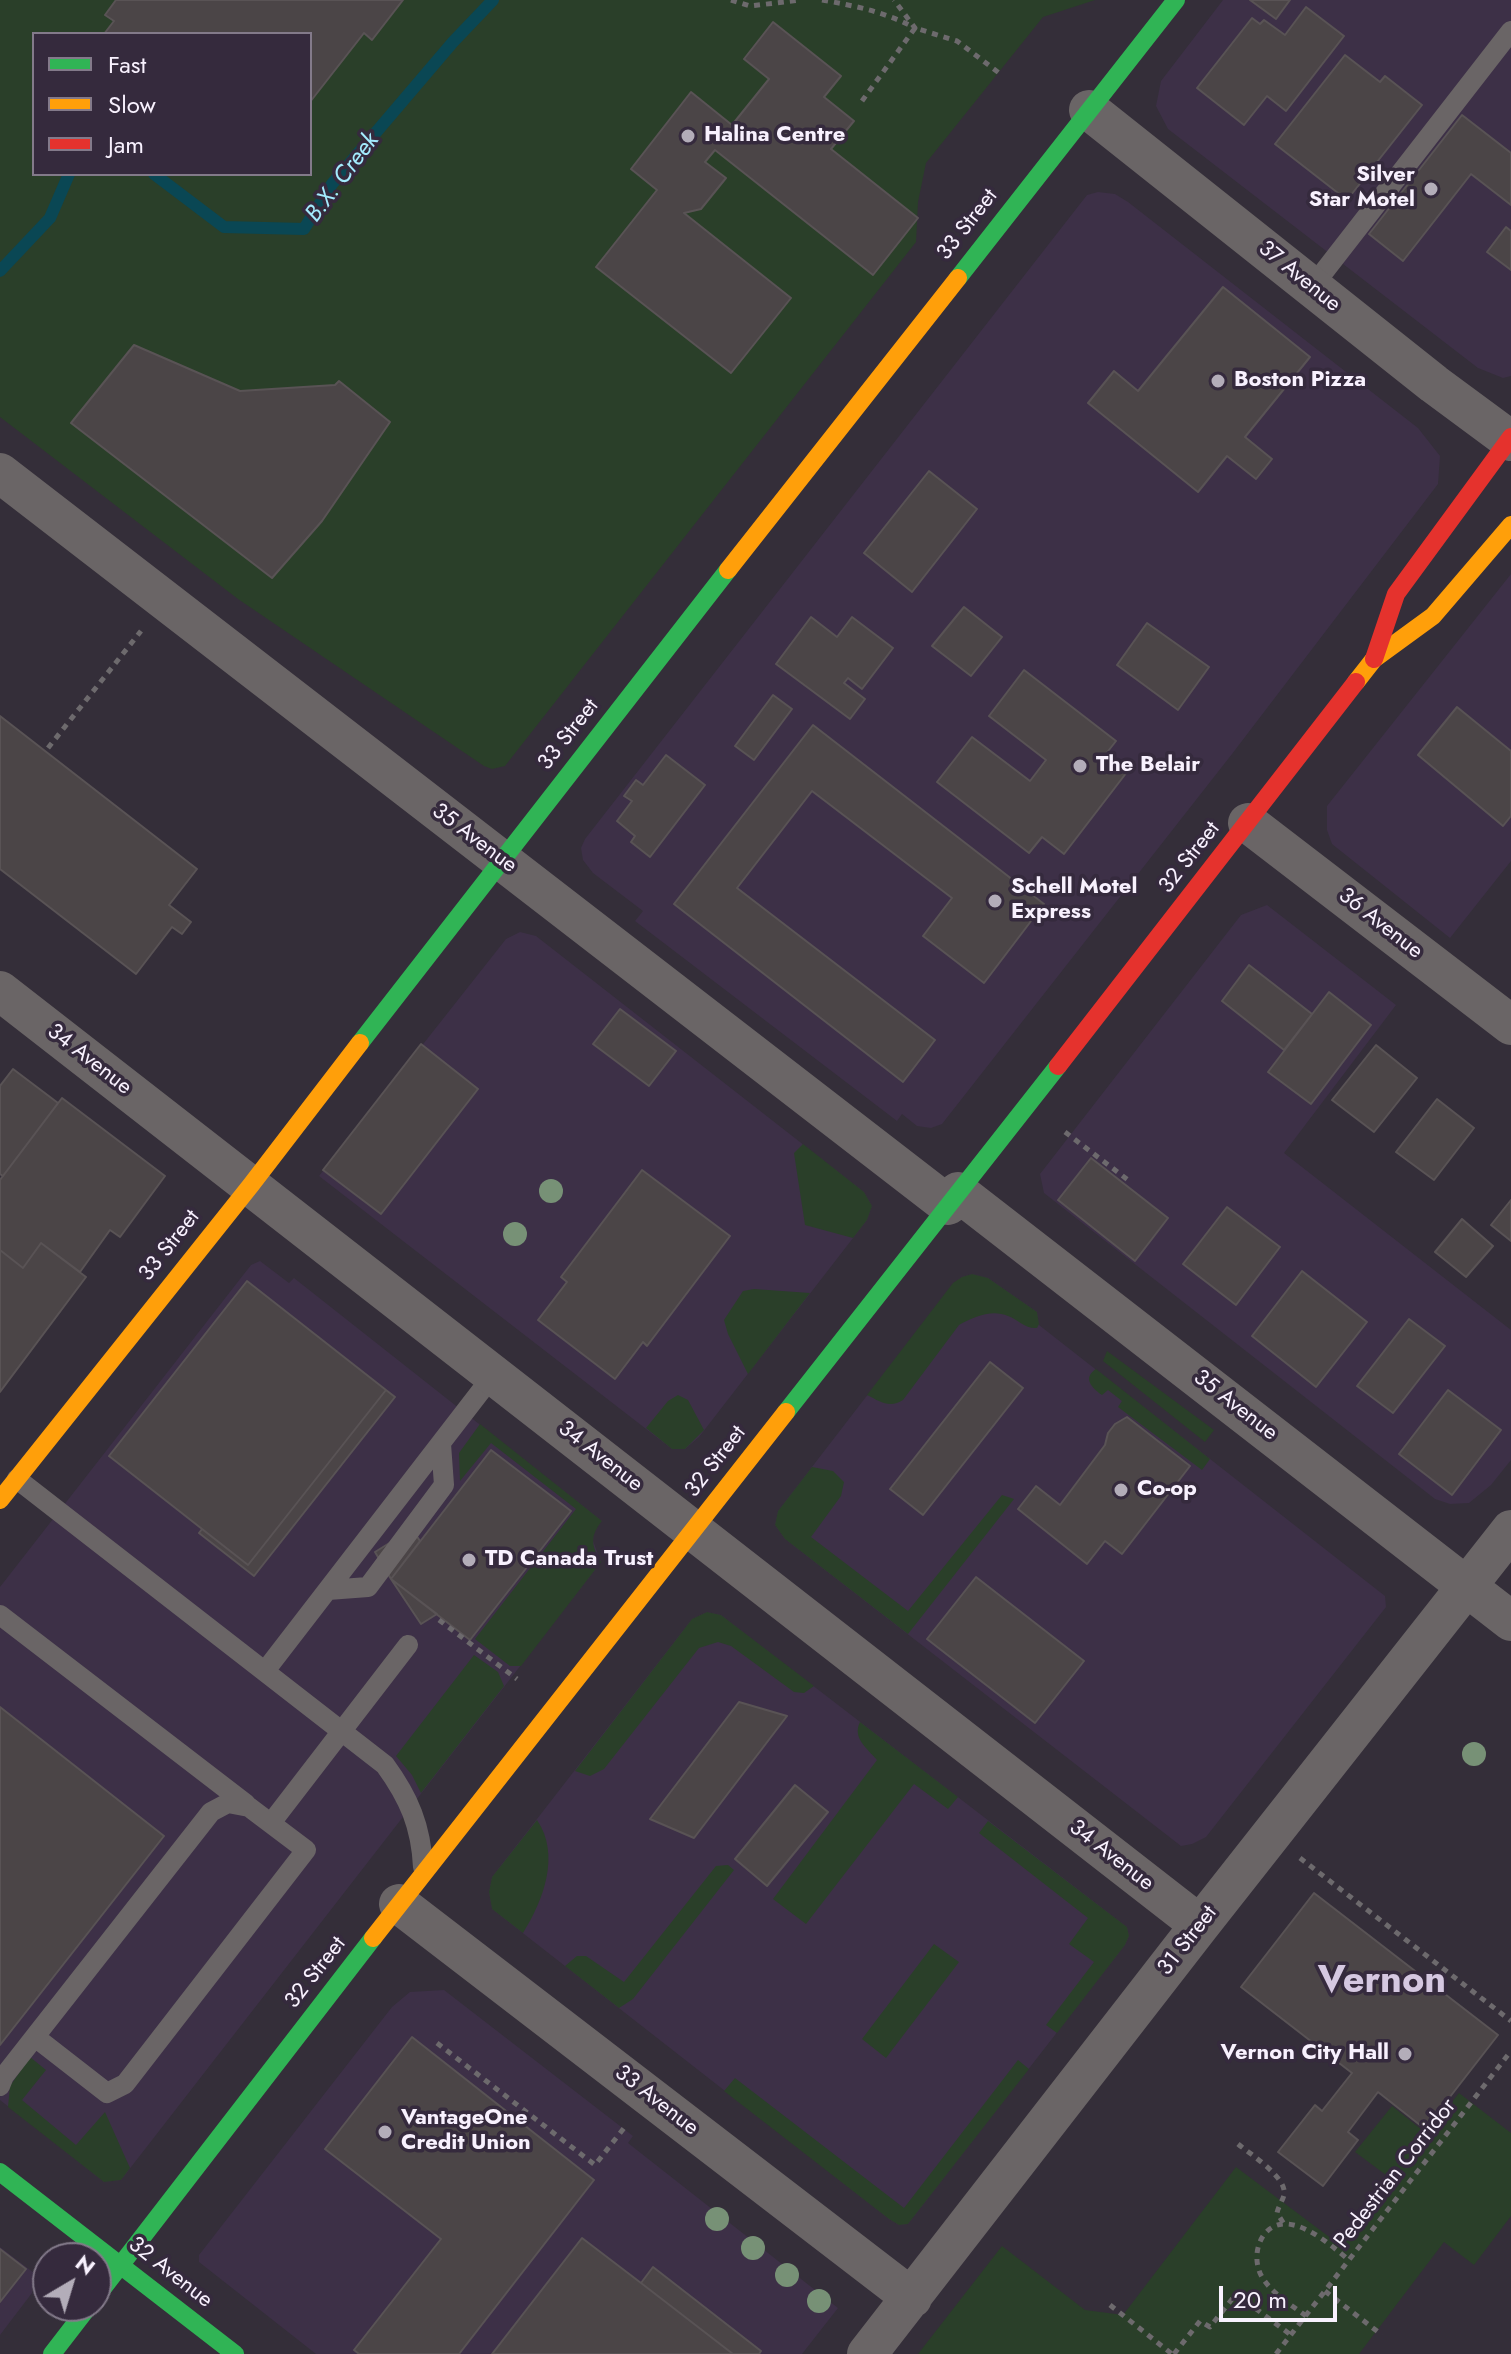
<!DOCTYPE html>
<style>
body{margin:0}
#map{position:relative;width:1511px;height:2354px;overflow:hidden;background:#342e39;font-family:Jost,sans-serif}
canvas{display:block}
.legend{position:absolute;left:32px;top:32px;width:280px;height:144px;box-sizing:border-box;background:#352a3d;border:2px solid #837a8a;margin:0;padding:10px 14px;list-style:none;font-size:24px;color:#f8f1fe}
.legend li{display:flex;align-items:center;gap:16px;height:40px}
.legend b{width:40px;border:2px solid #837a8a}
.north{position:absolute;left:32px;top:2242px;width:80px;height:80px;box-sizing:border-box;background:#352a3d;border:2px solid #837a8a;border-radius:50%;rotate:38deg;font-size:22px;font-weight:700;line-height:32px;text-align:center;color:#f8f1fe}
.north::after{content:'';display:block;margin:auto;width:28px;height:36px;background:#b3adb9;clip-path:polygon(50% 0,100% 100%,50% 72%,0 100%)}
.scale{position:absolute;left:1219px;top:2286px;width:118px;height:36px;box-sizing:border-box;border:4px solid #f8f1fe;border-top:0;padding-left:10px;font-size:24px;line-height:28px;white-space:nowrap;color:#f8f1fe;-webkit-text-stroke:6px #352a3d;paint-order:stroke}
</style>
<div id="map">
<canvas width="1511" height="2354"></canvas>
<ul class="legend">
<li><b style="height:10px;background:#30b455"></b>Fast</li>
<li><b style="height:10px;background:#ff9f0a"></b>Slow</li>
<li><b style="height:10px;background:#e5322d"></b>Jam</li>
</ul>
<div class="north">N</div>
<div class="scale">20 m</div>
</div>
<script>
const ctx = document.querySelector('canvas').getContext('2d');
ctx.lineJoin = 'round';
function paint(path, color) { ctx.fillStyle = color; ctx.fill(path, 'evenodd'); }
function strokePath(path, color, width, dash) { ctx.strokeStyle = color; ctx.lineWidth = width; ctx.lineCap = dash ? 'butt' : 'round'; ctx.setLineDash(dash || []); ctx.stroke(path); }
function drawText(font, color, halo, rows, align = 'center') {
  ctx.font = font + ' Jost,sans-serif'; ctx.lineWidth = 7; ctx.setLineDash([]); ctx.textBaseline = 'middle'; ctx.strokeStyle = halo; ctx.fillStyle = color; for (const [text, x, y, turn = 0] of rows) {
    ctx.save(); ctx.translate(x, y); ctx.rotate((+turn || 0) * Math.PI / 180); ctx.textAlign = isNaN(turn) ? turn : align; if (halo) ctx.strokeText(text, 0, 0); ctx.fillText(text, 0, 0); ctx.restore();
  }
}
paint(new Path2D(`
 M 1223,0 L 1511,0 L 1511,376 L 1503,378 L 1478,368 L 1168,129 L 1156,106 L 1161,81 Z
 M 1098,192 L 1115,194 L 1128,202 L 1418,428 L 1440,456 L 1438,484 L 1232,754 L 942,1124 L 931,1128 L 917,1126 L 902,1114 L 897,1121 L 635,921 L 643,911 L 593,873 L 583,860 L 581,848 L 585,839 L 1087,195 Z
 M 1511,574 L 1511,861 L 1450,938 L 1332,844 L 1327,830 L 1327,806 Z
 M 1267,905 L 1396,1005 L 1284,1153 L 1511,1330 L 1511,1460 L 1491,1485 L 1469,1503 L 1450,1504 L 1435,1499 L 1044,1193 L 1040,1174 L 1241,915 Z
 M 520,932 L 536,936 L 864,1192 L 872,1206 L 867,1220 L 699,1437 L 685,1449 L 672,1449 L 319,1176 L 506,939 Z
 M 260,1261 L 289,1283 L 294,1278 L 602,1521 L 594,1531 L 593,1541 L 601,1562 L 121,2180 L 104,2182 L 0,2100 L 0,1587 L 251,1265 Z
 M 972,1274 L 988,1278 L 1037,1312 L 1039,1325 L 1385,1596 L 1386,1607 L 1206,1837 L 1192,1844 L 1181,1846 L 785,1539 L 775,1525 L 778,1511 L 953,1284 L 962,1277 Z
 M 707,1612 L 721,1615 L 1127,1927 L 1129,1936 L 1125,1945 L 908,2224 L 899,2225 L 889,2219 L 492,1909 L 489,1892 L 492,1877 L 692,1619 Z
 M 444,1990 L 633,2136 L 628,2143 L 838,2308 L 802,2354 L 316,2354 L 199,2262 L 199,2255 L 392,2007 L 410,1992 Z
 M 0,2247 L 34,2273 L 32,2293 L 0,2335 Z`), '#3d3047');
paint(new Path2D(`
 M 0,0 L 1095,0 L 1043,17 L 926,163 L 918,202 L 916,242 L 505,766 L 492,769 L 484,766 L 238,599 L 0,417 ZM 34,34 L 310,34 L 310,174 L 34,174 Z
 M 803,1144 L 864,1192 L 872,1206 L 867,1220 L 853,1238 L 805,1225 L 794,1153 Z
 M 972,1274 L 988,1278 L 1037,1312 L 1039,1324 L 1037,1328 C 1025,1329 1019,1320 1008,1316 C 992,1309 973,1317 959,1325 L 903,1400 C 890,1409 879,1401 867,1395 L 953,1283 L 962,1277 Z
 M 754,1289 L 810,1293 L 748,1374 L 728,1334 L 724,1320 L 743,1291 Z
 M 1107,1351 L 1214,1430 L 1205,1442 L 1103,1361 Z
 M 1096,1369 L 1210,1459 L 1202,1470 L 1118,1407 L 1122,1401 L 1108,1390 L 1102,1395 C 1092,1388 1082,1378 1096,1369 Z
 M 678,1395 L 688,1400 L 704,1430 L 685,1449 L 672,1449 L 646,1428 L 668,1401 Z
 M 480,1424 L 602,1521 C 590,1536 591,1545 601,1562 L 521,1666 L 510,1666 L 475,1639 L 576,1509 L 491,1443 L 460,1481 L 459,1453 Z
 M 812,1467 L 833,1471 L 844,1482 L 841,1496 L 811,1537 L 908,1611 L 1002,1495 L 1014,1499 L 908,1634 L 785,1539 L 775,1525 L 778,1511 Z
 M 707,1612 L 721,1615 L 814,1686 L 804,1693 L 794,1692 L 731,1646 L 718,1642 L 699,1648 L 604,1769 L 590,1776 L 575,1771 L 692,1619 Z
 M 474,1655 L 498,1672 L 504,1686 L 421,1793 L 412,1775 L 396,1756 Z
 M 860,1722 L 958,1797 L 948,1809 L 914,1784 L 806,1924 L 773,1899 L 877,1760 C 867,1748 852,1738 860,1722 Z
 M 537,1820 C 561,1855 543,1901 523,1933 L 492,1909 L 489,1892 L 492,1877 Z
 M 988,1821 L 1127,1927 L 1129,1936 L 1125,1945 L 1057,2033 L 1046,2025 L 1094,1962 L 1069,1944 L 1088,1918 L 979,1833 Z
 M 728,1865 L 734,1870 L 633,1999 L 619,2008 L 565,1966 L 577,1956 L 586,1956 L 624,1982 L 716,1866 Z
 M 934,1944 L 959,1962 L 886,2058 L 862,2039 Z
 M 30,2057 L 46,2070 L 22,2100 L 76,2145 L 105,2112 L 130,2168 L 121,2180 L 104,2182 L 8,2107 L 10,2086 Z
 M 1018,2060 L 1029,2069 L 908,2224 L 899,2225 L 889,2219 L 724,2091 L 735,2078 L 904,2208 Z
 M 1459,2093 L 1511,2133 L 1511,2216 L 1474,2265 L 1444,2242 L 1359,2354 L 918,2354 L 1002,2246 L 1085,2310 L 1123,2315 L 1236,2167 L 1336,2242 L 1386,2175 L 1355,2152 L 1392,2106 L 1427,2134 Z`), '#2a3f29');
strokePath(new Path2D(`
 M 154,174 L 224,227 L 304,229 L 332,184 L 453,42 L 493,0
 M 0,271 L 50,218 L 69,174`), '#0a4754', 12);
const building = new Path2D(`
 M 116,0 L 403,0 L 372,40 L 364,33 L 310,102 L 310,34 L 104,34 L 114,21 L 105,15 Z
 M 1250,0 L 1290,0 L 1276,19 Z
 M 1306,7 L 1344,36 L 1286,111 L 1267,96 L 1244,125 L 1197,88 L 1252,18 L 1260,24 L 1264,20 L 1285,35 Z
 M 773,22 L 841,76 L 824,97 L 854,121 L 831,149 L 918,218 L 873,275 L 715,150 L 705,162 L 726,178 L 701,209 L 684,213 L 791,298 L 731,373 L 596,267 L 657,190 L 631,169 L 691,92 L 732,125 L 769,79 L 744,59 Z
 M 1345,55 L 1380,82 L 1385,76 L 1422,105 L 1347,200 L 1275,144 Z
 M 1462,115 L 1511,153 L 1511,205 L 1471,174 L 1403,261 L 1369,234 Z
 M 1506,227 L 1511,231 L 1511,270 L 1487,252 Z
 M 1223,287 L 1310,357 L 1245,437 L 1272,459 L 1256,479 L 1227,456 L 1198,492 L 1088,403 L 1114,371 L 1138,391 Z
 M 134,345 L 240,391 L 335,385 L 339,381 L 390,422 L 322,521 L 272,578 L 71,423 Z
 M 929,471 L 977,509 L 912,592 L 864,553 Z
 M 964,607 L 1002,637 L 971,676 L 932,646 Z
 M 811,617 L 837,637 L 852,617 L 893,648 L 862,689 L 848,678 L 844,683 L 865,699 L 850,719 L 776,664 Z
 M 1147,623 L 1209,667 L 1178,710 L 1117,665 Z
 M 1024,670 L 1116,741 L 1105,755 L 1127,772 L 1064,854 L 1042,837 L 1029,853 L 937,782 L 972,737 L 1030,781 L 1046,760 L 989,716 Z
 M 773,695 L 792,709 L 754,760 L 735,746 Z
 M 1457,707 L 1511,751 L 1511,816 L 1503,826 L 1418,755 Z
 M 0,716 L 197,869 L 169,905 L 191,922 L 182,934 L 172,927 L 136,974 L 0,869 Z
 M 813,725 L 1044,904 L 984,983 L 923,936 L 952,898 L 812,791 L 737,888 L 935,1040 L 903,1082 L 674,904 Z
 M 666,755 L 705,785 L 650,857 L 631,842 L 635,836 L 617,821 L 632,801 L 624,796 L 636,780 L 643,785 Z
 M 1249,965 L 1312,1014 L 1284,1050 L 1222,1001 Z
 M 1329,992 L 1371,1025 L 1311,1104 L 1268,1072 Z
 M 620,1009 L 676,1051 L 649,1086 L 593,1044 Z
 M 421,1044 L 478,1089 L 381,1214 L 323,1170 Z
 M 1376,1045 L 1417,1078 L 1374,1132 L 1332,1100 Z
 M 13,1069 L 58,1103 L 3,1176 L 0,1174 L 0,1086 Z
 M 62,1098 L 165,1176 L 120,1237 L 110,1230 L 80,1272 L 41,1243 L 23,1268 L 0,1250 L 0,1180 Z
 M 1437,1099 L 1474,1128 L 1434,1180 L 1396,1152 Z
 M 1091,1158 L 1168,1218 L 1135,1261 L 1058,1200 Z
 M 642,1170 L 730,1236 L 647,1346 L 643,1342 L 615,1379 L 538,1320 L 567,1282 L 561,1277 Z
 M 1511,1200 L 1511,1241 L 1491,1225 Z
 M 1227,1207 L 1280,1247 L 1236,1305 L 1183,1264 Z
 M 1462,1219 L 1493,1246 L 1466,1277 L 1435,1252 Z
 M 41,1243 L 86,1277 L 0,1392 L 0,1250 L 23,1268 Z
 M 1302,1271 L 1367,1322 L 1316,1387 L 1252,1336 Z
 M 247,1281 L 386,1390 L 248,1565 L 109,1456 Z
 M 1409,1319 L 1445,1346 L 1393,1413 L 1357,1386 Z
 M 990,1362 L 1023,1388 L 923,1515 L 890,1489 Z
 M 386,1390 L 395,1397 L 254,1576 L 199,1533 L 202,1529 L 248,1565 Z
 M 1448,1390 L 1501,1430 L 1452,1495 L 1399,1454 Z
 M 1127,1417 L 1190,1466 L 1122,1554 L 1105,1541 L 1087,1564 L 1018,1509 L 1036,1486 L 1060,1505 L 1105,1445 L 1108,1433 L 1115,1424 Z
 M 491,1450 L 571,1511 L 470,1640 L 391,1579 Z
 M 412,1529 L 420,1541 L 391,1579 L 375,1552 Z
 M 976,1577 L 1084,1661 L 1035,1723 L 927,1639 Z
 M 391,1579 L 437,1614 L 421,1624 Z
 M 739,1702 L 787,1716 L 694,1838 L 650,1819 Z
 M 0,1707 L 164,1836 L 0,2045 Z
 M 795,1785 L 828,1812 L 767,1886 L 735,1859 Z
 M 1314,1893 L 1498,2035 L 1425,2129 L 1378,2092 L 1348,2132 L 1358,2140 L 1323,2186 L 1278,2152 L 1315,2105 L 1322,2111 L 1352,2073 L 1241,1987 Z
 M 412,2037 L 594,2180 L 459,2354 L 359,2354 L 354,2350 L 441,2239 L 325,2149 Z
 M 582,2238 L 641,2283 L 733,2354 L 492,2354 Z
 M 0,2249 L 26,2269 L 0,2302 Z
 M 653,2267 L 761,2351 L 759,2354 L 733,2354 L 641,2283 Z`);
paint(building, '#4b4547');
strokePath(building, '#595355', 2);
strokePath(new Path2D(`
 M 731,0 L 750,6 L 801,0
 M 822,0 C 856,6 885,12 915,28 L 894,0
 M 862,101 L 915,28 L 957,41 L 1003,76
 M 48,748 L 141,631
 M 1065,1132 L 1128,1180
 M 439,1620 L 517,1679
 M 1300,1858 L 1511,2021
 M 437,2043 L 595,2165 L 624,2128
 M 1238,2144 C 1250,2154 1288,2178 1284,2195 C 1282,2202 1278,2207 1277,2213 L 1284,2224
 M 1325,2291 L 1382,2335
 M 1110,2305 L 1172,2354
 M 1306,2316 C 1290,2304 1268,2291 1260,2273 C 1255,2261 1256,2247 1263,2236 C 1286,2204 1329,2244 1349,2260
 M 1174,2354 L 1200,2321 L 1210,2327 L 1236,2294 L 1291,2335
 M 1276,2354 L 1511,2051`), '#6d6a6d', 5, [6, 6]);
strokePath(new Path2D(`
 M 1312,287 L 1511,31
 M 17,1479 L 385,1765 C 409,1798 421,1826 423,1867
 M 328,1590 L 368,1587 L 444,1485 L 441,1444
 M 0,1615 L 246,1804
 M 265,1671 L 494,1374
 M 271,1823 L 408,1645
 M 0,2086 L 4,2076 L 211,1812 L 228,1803 L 249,1807 L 306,1850 L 125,2084 L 107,2093 L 35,2037`), '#6a6566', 20);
strokePath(new Path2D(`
 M 1089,110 L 1434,384 L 1511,441
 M 0,473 L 948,1205
 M 1248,823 L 1511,1025
 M 0,991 L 1200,1925
 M 958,1192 L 1511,1621
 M 399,1904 L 912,2298
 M 867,2354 L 1200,1925 L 1511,1530`), '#6a6566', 40);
strokePath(new Path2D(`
 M 958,278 L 1176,0
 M 360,1043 L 728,570
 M 786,1412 L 1058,1066
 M 0,2172 L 235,2354
 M 96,2297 L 373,1938
 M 52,2354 L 89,2306`), '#30b455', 18);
strokePath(new Path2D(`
 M 728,570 L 958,278
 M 1356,682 L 1374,659 L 1433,616 L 1511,525
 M 0,1500 L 251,1185 L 360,1043
 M 373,1938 L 786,1412`), '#ff9f0a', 18);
strokePath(new Path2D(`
 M 1374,659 L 1396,594 L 1511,437
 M 1058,1066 L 1356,682`), '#e5322d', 18);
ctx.fillStyle = '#779176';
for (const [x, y] of [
 [551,1191],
 [515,1234],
 [1474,1754],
 [717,2219],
 [753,2248],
 [787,2275],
 [819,2301]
]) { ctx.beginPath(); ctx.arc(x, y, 12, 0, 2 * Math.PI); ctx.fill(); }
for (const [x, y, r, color] of [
 [688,136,8,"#b3adb9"],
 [1431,189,8,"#b3adb9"],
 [1218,381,8,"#b3adb9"],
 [1080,766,8,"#b3adb9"],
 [995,901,8,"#b3adb9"],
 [1121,1490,8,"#b3adb9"],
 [469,1560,8,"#b3adb9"],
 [1405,2054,8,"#b3adb9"],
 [385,2132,8,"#b3adb9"]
]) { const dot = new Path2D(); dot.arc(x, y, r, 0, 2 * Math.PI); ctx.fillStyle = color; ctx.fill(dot); strokePath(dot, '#352a3d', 3); }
drawText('bold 22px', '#f8f1fe', '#352a3d', [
 ["Halina Centre",704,136],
 ["Silver",1415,176,"right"],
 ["Star Motel",1415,201,"right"],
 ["Boston Pizza",1234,381],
 ["The Belair",1096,766],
 ["Schell Motel",1011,888],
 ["Express",1011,913],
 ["Co-op",1137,1490],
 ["TD Canada Trust",485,1560],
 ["Vernon City Hall",1389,2054,"right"],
 ["VantageOne",401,2119],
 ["Credit Union",401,2144]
], 'left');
drawText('22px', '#f8f1fe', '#352a3d', [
 ["33 Street",968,225,-52],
 ["37 Avenue",1299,277,39],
 ["33 Street",569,735,-52],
 ["35 Avenue",474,839,37],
 ["32 Street",1190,858,-52],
 ["36 Avenue",1380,924,38],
 ["34 Avenue",89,1060,38],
 ["33 Street",170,1246,-52],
 ["35 Avenue",1235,1406,38],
 ["34 Avenue",600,1457,38],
 ["32 Street",716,1462,-52],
 ["34 Avenue",1111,1856,38],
 ["31 Street",1188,1941,-52],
 ["32 Street",316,1973,-52],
 ["33 Avenue",656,2101,38],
 ["Pedestrian Corridor",1396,2174,-52],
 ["32 Avenue",170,2273,38]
]);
drawText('italic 24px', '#a3ebfd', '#352a3d', [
 ["B.X. Creek",343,178,-53]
]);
drawText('bold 38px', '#d5c8e1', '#352a3d', [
 ["Vernon",1382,1983]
]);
</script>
